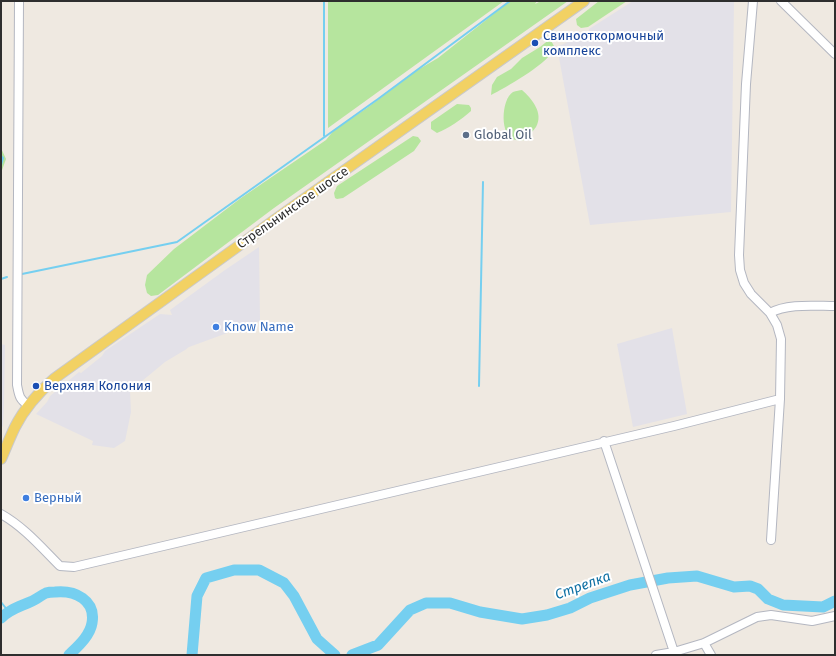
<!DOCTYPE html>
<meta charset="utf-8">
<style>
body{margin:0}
#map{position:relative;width:836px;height:656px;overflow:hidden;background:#efe9e1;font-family:"Fira Sans",sans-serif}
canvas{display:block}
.frame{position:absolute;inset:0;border:2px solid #2e2e2e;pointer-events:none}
</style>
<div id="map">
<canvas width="836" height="656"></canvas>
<div class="frame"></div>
</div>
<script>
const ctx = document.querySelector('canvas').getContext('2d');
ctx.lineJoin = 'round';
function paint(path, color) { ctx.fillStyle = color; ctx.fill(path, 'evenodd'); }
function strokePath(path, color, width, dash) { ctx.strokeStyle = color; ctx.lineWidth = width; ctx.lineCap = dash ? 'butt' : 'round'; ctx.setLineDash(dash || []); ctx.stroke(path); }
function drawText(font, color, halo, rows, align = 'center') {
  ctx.font = font + ' "Fira Sans",sans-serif'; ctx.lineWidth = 4; ctx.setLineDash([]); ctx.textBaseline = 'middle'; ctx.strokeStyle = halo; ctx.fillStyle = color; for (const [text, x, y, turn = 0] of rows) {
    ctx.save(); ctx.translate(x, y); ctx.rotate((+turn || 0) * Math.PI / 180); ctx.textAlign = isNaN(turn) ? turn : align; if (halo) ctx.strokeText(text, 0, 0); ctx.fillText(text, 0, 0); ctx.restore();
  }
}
paint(new Path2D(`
 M 633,1 L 734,1 L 731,212 L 590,225 L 557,47 L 589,32 L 589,29 Z
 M 259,247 L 260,321 L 189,347 L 185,350 L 165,362 L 130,391 L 131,412 L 125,441 L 114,448 L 92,445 L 93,441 L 36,414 L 47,402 L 50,396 L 79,372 L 81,373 L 102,356 L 105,351 L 160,314 L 172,315 L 170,310 L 225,270 Z
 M 672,328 L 687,414 L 633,427 L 617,344 Z
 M 1,344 L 5,345 L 4,405 L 3,426 L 1,428 Z`), '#e3e1e8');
paint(new Path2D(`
 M 328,1 L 504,1 L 328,128 Z
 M 510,1 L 537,1 L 535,4 L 541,1 L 568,1 L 274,208 L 158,295 L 151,296 L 147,293 L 145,285 L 147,275 L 174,249 L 241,198 L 326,140 L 334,130 L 367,108 L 416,71 L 438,58 Z
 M 599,1 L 627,1 L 588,27 L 581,28 L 577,25 L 576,19 Z
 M 550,39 L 554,46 C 553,48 553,51 552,52 C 545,65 505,88 491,95 L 492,85 L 497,77 L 511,69 L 522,58 L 540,47 Z
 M 522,90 C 532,99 544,113 536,127 C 533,131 528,136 525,140 C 522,140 519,141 516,140 C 499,138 501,99 513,92 C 516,91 520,90 522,90 Z
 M 457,104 L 469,105 L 471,108 L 471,111 C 461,120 449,128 437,133 L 431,129 L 431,122 Z
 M 413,136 L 418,137 L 421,141 L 414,151 L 343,198 L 337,199 L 335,198 L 334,193 L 337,186 Z
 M 1,148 L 6,159 L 1,173 Z`), '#b6e59e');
strokePath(new Path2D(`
 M 324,136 L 324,1
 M 1,156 L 3,158 L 1,165
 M 22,274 L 177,242 L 378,99 L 510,1
 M 1,279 L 7,277
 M 479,386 L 483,182
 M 1,602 L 8,611`), '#75cff0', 2);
strokePath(new Path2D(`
 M 1,618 C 10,609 19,607 30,602 C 36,600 41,595 46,593 C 49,592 52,592 55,592 C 75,590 96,600 92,623 C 90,636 77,647 69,655
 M 192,655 L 197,596 L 206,578 L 234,570 L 259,570 L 284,583 L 294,596 L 317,639 L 335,655
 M 352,655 L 378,645 L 410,610 L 426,603 L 450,603 L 480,612 L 522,619 L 547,615 L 570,608 L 590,598 L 630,585 L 668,578 L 697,576 L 734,587 L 750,586 L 758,589 L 768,599 L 783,605 L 823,607 L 835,601`), '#75cff0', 11);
const minor = new Path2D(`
 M 19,1 L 17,385 C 19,395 19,399 28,405
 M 753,1 L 746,84 L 739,255 L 740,270 L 744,283 L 751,294 L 770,313 L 777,325 L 781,339 L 780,399 L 771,540
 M 781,1 L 835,54
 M 770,313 C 787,303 815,306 835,306
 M 604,441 L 674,652
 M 1,514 C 24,527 41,547 60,566 L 74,567 L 674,426 L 780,399
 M 704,643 L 711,655
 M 656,655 L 674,652 L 704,643 L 757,617 L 771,615 L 812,621 L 835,616`);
const major = new Path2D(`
 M 1,459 C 6,448 10,437 15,427 C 25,407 39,392 55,378 L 287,211 L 584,1`);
strokePath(minor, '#b4b7c1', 10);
strokePath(major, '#c9c9c9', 12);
strokePath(minor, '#fff', 8);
strokePath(major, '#f2d163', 10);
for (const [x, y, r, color] of [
 [535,43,4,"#1a4fb4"],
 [466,135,4,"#5c6f8a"],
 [216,327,4,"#3f7fe0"],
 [36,386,4,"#1a4fb4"],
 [26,498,4,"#3f7fe0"]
]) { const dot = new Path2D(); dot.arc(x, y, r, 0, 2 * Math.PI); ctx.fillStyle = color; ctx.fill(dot); strokePath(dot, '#fff', 1.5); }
drawText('13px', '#164399', '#fff', [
 ["Свинооткормочный",543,36],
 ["комплекс",543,51],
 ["Верхняя Колония",44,386]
], 'left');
drawText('13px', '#4e5e75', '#fff', [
 ["Global Oil",474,135]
], 'left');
drawText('13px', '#2e2e2e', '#fff', [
 ["Стрельнинское шоссе",293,208,-35]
]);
drawText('13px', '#366cbe', '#fff', [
 ["Know Name",224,327],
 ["Верный",34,498]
], 'left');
drawText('italic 14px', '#0d6fa3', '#fff', [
 ["Стрелка",583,586,-20]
]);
</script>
